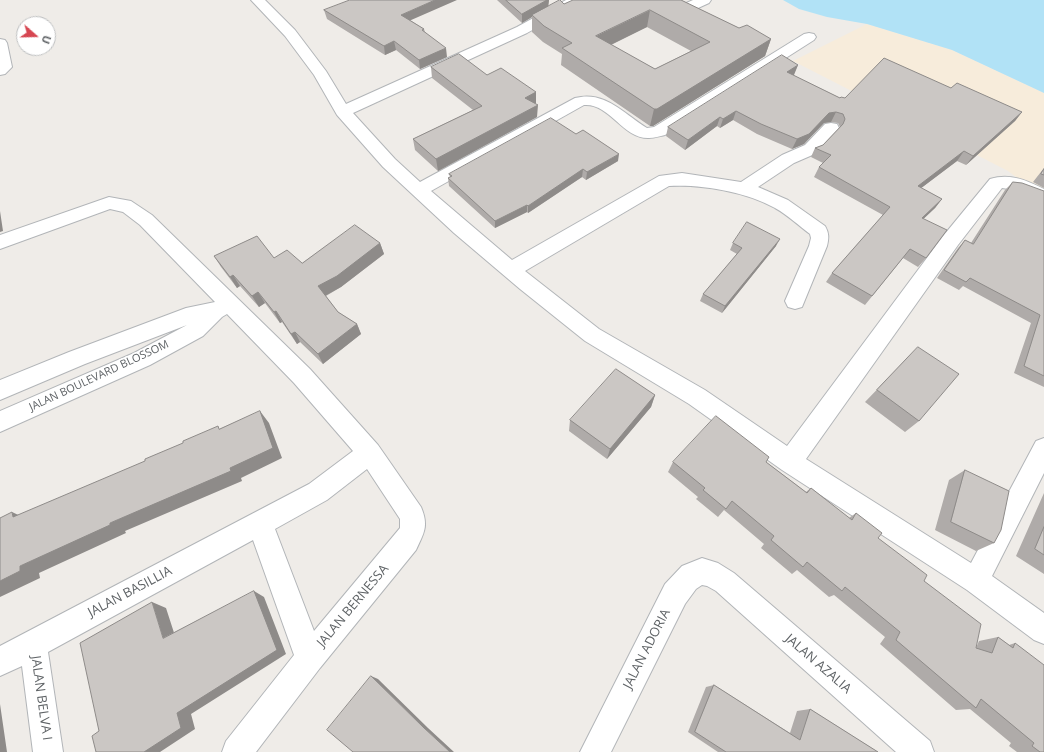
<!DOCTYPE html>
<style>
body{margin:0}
#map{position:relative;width:1044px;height:752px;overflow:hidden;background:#efece8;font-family:"Open Sans",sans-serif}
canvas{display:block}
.north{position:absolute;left:16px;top:16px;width:40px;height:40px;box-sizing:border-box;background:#fff;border:1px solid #bfc1c2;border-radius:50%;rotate:110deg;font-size:11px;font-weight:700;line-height:16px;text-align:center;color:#5f6366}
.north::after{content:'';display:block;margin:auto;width:14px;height:18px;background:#d64651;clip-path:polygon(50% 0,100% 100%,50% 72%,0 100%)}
</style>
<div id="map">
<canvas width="1044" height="752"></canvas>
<div class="north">U</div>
</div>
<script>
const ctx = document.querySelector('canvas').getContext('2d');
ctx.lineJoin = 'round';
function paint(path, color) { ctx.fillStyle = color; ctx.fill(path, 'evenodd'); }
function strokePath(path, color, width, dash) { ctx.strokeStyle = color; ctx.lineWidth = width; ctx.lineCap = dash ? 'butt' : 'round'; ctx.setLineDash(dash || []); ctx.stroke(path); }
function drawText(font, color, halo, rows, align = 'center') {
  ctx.font = font + ' "Open Sans",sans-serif'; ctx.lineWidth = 3; ctx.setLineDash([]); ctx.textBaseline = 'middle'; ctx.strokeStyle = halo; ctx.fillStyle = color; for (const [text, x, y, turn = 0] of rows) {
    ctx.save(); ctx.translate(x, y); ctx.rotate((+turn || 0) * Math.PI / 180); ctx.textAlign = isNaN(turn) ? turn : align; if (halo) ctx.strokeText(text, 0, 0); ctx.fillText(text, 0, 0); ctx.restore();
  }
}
paint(new Path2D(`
 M 867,24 L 952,50 L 1044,93 L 1044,198 L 1008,171 L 793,61 Z`), '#f7ecdb');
paint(new Path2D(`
 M 783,0 L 1044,0 L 1044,93 L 952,50 L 867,24 L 827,17 L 799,9 Z`), '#b1e2f6');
const street = new Path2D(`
 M 251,0 L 265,0 L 295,30 L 326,71 L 346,104 L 517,27 L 566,0 L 583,0 L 581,3 L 527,33 L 353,113 L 395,159 L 420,182 L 575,98 C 605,90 624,114 647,128 L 654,127 L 804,34 L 809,33 L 814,34 L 816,37 L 814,40 L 665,135 C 660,136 654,138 649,138 C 623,139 610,103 584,105 L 431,191 L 512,260 L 659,176 L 682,173 L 741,182 L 782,155 L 805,145 L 825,124 L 831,123 L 837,124 L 839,128 L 837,132 L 817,153 L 794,163 L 758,187 L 788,200 L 825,226 C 829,233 829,238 827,246 L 802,307 L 795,309 L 788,307 L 785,301 L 809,246 L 811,238 L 810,234 C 799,226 788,215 775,208 C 747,192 701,184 669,186 L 525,271 L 599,329 L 705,390 L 787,446 L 944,235 L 990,179 C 1010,173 1026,180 1044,189 L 1044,202 L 1015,190 L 1002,188 L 958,245 L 806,459 L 971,563 L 1036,441 L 1044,438 L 1044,473 L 992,576 L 1044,613 L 1044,644 L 1034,640 L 967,590 L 782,470 L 689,404 L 585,341 L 520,289 L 454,233 L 383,167 L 337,115 L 314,75 L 285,36 Z
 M 693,0 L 711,0 L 709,3 L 685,14 L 675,14 L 673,11 L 675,8 Z
 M 0,39 L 5,40 L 7,43 L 12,67 L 5,74 L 0,75 Z
 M 109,197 L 131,201 L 152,215 L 310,369 L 378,445 L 421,507 C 429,526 424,533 416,550 L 320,668 L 256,752 L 222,752 L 226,741 L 294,655 L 253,540 L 48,652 L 63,752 L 33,752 L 22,666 L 0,676 L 0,646 L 309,484 L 353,451 L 294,383 L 227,314 L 222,317 L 203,336 L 150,365 L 0,432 L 0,411 L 134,353 L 187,325 L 85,364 L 0,400 L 0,380 L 69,352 L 186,308 L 215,302 L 140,225 L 123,212 L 110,209 L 0,249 L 0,235 ZM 367,469 L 400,519 L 400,528 L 314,631 L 275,529 L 327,500 Z
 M 702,558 L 718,563 L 734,573 L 930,741 L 934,752 L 896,752 L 716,591 L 707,586 L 702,585 L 696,589 L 685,604 L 611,752 L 580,752 L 665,584 L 682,566 Z`);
strokePath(street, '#b2b5b8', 2);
paint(street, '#fff');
paint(new Path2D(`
 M 497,0 L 549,0 L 548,6 L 564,4 L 681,0 L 739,28 L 771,39 L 765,56 L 653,126 L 650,126 L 561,65 L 562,54 L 543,42 L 532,32 L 532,17 L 522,23 ZM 647,27 L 691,51 L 655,69 L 611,45 Z
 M 324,10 L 410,20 L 424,29 L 425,32 L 447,57 L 420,69 L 396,50 L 385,55 L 327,19 Z
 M 798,65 L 793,75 L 840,98 L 845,98 L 951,88 L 1022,112 L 1015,121 L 966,165 L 957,161 L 921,188 L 942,199 L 935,208 L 923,219 L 926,258 L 918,267 L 903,258 L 865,305 L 826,282 L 832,273 L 883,215 L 814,177 L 819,167 L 823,163 L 811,157 L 815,148 L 823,145 L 840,127 L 838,123 L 831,122 L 824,123 L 804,144 L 792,149 L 757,134 L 733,120 L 720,128 L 717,126 L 685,150 L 666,136 L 668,127 Z
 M 431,67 L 487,75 L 536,92 L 536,103 L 535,104 L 537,117 L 438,171 L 415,150 L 413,139 L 473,110 L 432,78 Z
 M 618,161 L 586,180 L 582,177 L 528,213 L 527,212 L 495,228 L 449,186 L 448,178 L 450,177 L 449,174 Z
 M 1044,168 L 1044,188 L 1033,182 Z
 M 1013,182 L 1044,191 L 1044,387 L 1014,373 L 1031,323 L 963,286 L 959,290 L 937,278 L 958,248 L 965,240 L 971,243 L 1005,190 Z
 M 380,243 L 384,254 L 341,287 L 326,296 L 338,312 L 357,324 L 361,334 L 323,364 L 300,342 L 297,344 L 282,322 L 280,323 L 265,303 L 259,307 L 240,286 L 237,288 L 221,267 L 214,256 L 274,258 L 302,263 Z
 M 733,243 L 776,246 L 722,313 L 700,301 L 703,294 L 737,254 L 730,250 Z
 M 918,347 L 919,421 L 905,432 L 865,402 Z
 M 655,395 L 651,407 L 607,459 L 569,431 L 570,420 Z
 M 673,462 L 766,462 L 806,492 L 811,488 L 849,518 L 856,513 L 878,538 L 924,581 L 976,648 L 979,641 L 998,637 L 1009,645 L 1015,643 L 1044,752 L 1017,752 L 1009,746 L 1011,743 L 970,709 L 956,710 L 880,644 L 885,637 L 834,595 L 829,597 L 797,570 L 792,574 L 761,548 L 764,544 L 724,510 L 718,517 L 696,499 L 698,497 L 668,472 Z
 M 965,470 L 994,543 L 976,551 L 935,530 L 949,480 Z
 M 1044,493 L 1044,574 L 1016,556 Z
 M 714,685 L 790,733 L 797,711 L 810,709 L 878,752 L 718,752 L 688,732 L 706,687 Z`), '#afaba9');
paint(new Path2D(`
 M 435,0 L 457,0 L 402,24 L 401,15 Z
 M 547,0 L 549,0 L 548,8 L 532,15 L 532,17 L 522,23 L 522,14 Z
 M 650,10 L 647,27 L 594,53 L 596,36 Z
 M 771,39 L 765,56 L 653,126 L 650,126 L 654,109 Z
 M 394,41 L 396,50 L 385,55 L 384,46 Z
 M 446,48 L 447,57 L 420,69 L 419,60 Z
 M 798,65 L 794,75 L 783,81 L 787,72 Z
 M 536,92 L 536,103 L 525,109 L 525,98 Z
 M 538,105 L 537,117 L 438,171 L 436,159 Z
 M 736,111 L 733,120 L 720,128 L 723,119 Z
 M 836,112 L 831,122 L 824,123 L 804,144 L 792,149 L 797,139 L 829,113 Z
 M 1022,112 L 1015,121 L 966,165 L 973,156 Z
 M 720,117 L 717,126 L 685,150 L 688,140 Z
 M 964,151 L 957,161 L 912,195 L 918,186 Z
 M 619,154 L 618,161 L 586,180 L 587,172 Z
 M 583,169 L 582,177 L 528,213 L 528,206 Z
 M 942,199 L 935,208 L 915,227 L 922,218 Z
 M 527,205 L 527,212 L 495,228 L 495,221 Z
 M 0,211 L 3,231 L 0,232 Z
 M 780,239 L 776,246 L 722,313 L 725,306 Z
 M 380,243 L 384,254 L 341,287 L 323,297 L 318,286 Z
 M 233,275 L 240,286 L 237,288 L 230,277 Z
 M 258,292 L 265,303 L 259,307 L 252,296 Z
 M 276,311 L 282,322 L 280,323 L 274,312 Z
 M 357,324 L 361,334 L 323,364 L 318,354 Z
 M 295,332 L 300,342 L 297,344 L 291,334 Z
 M 655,395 L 651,407 L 607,459 L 610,449 Z
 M 260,411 L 269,423 L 282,458 L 241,478 L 242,481 L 125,531 L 126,533 L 39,573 L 40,578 L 0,597 L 0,581 L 20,566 L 110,523 L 230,468 Z
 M 12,512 L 31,521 L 13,517 Z
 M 254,591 L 264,597 L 286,654 L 191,714 L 195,729 L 160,752 L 144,752 L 177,713 Z
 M 152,602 L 166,608 L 177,642 L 163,638 Z
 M 371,676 L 378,679 L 428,728 L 454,752 L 450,752 L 424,728 Z
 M 0,704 L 7,752 L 0,752 Z`), '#8e8b89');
const building = new Path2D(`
 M 350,0 L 435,0 L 401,15 L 424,29 L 422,30 L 446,48 L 419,60 L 394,41 L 384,46 L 324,10 Z
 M 506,0 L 547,0 L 522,14 Z
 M 560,0 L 564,4 L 573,0 L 681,0 L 739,28 L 747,25 L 771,39 L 657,109 L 654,109 L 562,48 L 572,43 L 544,26 L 532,15 ZM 650,10 L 710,42 L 655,69 L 596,36 Z
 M 459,54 L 487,75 L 501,68 L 536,92 L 525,98 L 538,105 L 436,159 L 413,139 L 482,106 L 431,67 Z
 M 782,55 L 798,65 L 787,72 L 840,98 L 841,97 L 845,98 L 884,58 L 951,88 L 957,83 L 1022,112 L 973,156 L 964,151 L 918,186 L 942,199 L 922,218 L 947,230 L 926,258 L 910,249 L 872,296 L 832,273 L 890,207 L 819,167 L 831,155 L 815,148 L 823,145 L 843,124 L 845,119 L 843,114 L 836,112 L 829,113 L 809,134 L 797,139 L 761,124 L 736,111 L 723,119 L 720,117 L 688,140 L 668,127 Z
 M 551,118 L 576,134 L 583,130 L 619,154 L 587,172 L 583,169 L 528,206 L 527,205 L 495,221 L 448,178 L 452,176 L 449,174 Z
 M 1044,169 L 1044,175 L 1041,174 Z
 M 1013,182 L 1022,183 L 1044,191 L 1044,376 L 1024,366 L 1040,315 L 970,278 L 966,282 L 944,270 L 965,240 L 973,244 Z
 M 747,222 L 780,239 L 725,306 L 703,294 L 742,248 L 733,243 Z
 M 355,225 L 380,243 L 337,276 L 318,286 L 338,312 L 357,324 L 318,354 L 295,332 L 291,334 L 276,311 L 274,312 L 258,292 L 252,296 L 233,275 L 230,277 L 214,256 L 257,236 L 274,258 L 287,250 L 302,263 Z
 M 918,347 L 959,374 L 919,421 L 877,390 Z
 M 616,369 L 655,395 L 610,449 L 570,420 Z
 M 260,411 L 273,448 L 230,468 L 231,471 L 110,523 L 110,525 L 20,566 L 20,571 L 0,581 L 0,518 L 12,512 L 13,517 L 145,461 L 145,459 L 183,443 L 183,441 L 218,426 L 219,429 Z
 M 716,416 L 769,457 L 766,462 L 807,493 L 811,488 L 852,520 L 856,513 L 882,533 L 878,538 L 927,575 L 924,581 L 981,624 L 976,648 L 992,653 L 998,637 L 1013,648 L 1015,643 L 1044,665 L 1044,752 L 1040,752 L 1032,746 L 1034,743 L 981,699 L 976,708 L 896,640 L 900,632 L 845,587 L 842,591 L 807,562 L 803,567 L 771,540 L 774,536 L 732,501 L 726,509 L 703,490 L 705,488 L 673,462 Z
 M 965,470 L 1009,491 L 1001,530 L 994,543 L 951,522 Z
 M 1044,527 L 1044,555 L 1035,549 Z
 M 254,591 L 277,650 L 177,713 L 181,728 L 144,752 L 96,752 L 92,736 L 99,731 L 80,643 L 152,602 L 163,638 Z
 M 371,676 L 424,728 L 450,752 L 353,752 L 327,730 Z
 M 714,685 L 800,740 L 810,709 L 878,752 L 726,752 L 695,732 Z`);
paint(building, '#cbc7c4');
strokePath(building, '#8e8b89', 1);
drawText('11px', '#5f6366', '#fff', [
 ["JALAN BOULEVARD BLOSSOM",99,376,-25]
]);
drawText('13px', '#5f6366', '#fff', [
 ["JALAN BASILLIA",130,592,-28],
 ["JALAN BERNESSA",353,606,-50],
 ["JALAN ADORIA",647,649,-63],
 ["JALAN AZALIA",818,664,41],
 ["JALAN BELVA I",41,698,82]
]);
</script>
